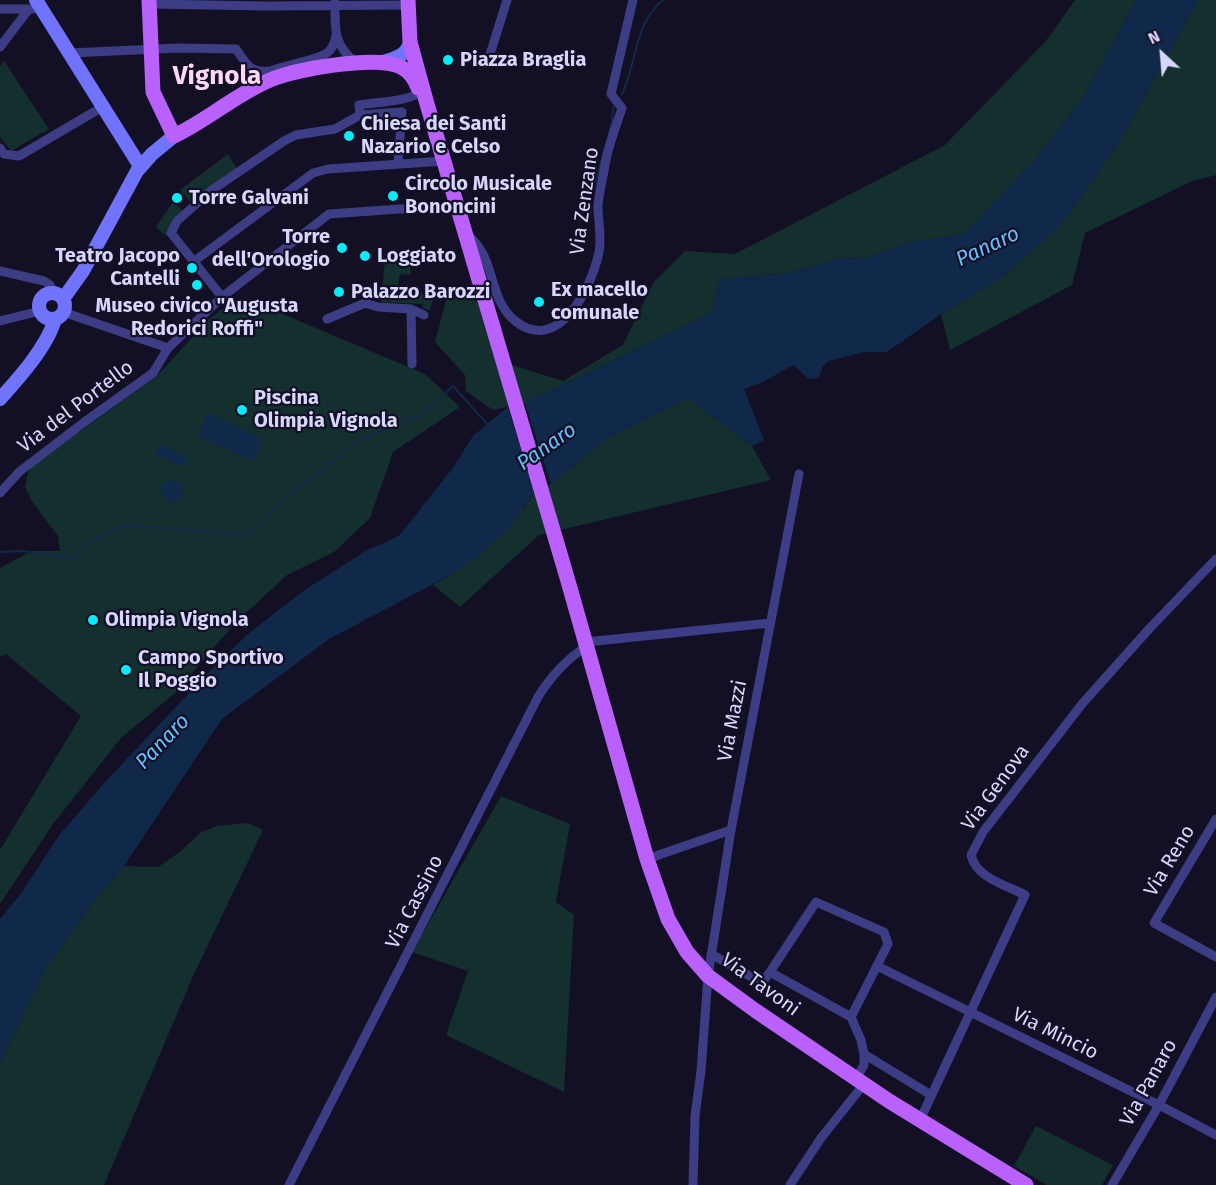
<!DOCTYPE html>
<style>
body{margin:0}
#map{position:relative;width:1216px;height:1185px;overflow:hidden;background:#131026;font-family:"Fira Sans",sans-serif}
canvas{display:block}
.north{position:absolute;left:1132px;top:24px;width:60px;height:60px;-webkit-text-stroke:4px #131026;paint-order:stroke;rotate:334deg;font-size:16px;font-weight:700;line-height:24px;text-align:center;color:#d9d6fe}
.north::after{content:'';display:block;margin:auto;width:21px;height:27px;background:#d9d6fe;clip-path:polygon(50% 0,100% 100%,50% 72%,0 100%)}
</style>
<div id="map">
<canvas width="1216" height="1185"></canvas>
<div class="north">N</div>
</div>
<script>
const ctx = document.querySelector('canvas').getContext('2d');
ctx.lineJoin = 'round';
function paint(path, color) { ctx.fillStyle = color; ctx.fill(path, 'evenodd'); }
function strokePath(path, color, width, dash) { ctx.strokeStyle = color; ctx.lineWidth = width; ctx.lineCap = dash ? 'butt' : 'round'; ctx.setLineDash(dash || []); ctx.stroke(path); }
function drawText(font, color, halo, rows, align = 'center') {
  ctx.font = font + ' "Fira Sans",sans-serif'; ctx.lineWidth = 4.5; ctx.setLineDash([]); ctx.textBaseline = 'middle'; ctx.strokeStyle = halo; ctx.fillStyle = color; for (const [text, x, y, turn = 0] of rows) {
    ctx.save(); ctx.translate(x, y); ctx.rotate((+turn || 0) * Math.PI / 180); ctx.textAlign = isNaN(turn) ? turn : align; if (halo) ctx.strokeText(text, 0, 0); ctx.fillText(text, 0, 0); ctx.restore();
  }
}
paint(new Path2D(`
 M 1075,0 L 1136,0 L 1083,98 L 1037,157 L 964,234 L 911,242 L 864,259 L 840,258 L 789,273 L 720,279 L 710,314 L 525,403 L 493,410 L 466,391 L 465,375 L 435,342 L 449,289 L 476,296 L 496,360 L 563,381 L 623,345 L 653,283 L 685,251 L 735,254 L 945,145 L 1045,42 Z
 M 1198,0 L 1216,0 L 1216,175 L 1192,181 L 1085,233 L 1072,285 L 950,350 L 941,314 L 1002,277 L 1062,224 L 1119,142 Z
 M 4,61 L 49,129 L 11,151 L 0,137 L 0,66 Z
 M 228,154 L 237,169 L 192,204 L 180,190 Z
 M 173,202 L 183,211 L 166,236 L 156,227 Z
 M 413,257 L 410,275 L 400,274 L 397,292 L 415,297 L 417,292 L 434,296 L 430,310 L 422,308 L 423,304 L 381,302 L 385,259 Z
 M 247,299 L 425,374 L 460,407 L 393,452 L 370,518 L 334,552 L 287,575 L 235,623 L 175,693 L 121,738 L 53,824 L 0,904 L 0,850 L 81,716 L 6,654 L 0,657 L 0,568 L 32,551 L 60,551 L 58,536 L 33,503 L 25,487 L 29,469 L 65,440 L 82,430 L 157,376 L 208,320 L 225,307 L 232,308 Z
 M 688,398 L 752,446 L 771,480 L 539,535 L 460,607 L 433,585 L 454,573 L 524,508 L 534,493 L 551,484 L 607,438 Z
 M 501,796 L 570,824 L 556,902 L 574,915 L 564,1092 L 446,1035 L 468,971 L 412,952 Z
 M 248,823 L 263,830 L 194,974 L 104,1185 L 0,1185 L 0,1062 L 47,966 L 99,894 L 124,866 L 158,867 L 181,851 L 200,833 L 217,826 Z
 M 1036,1126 L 1113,1165 L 1102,1185 L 1047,1185 L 1014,1166 Z`), '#13302e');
paint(new Path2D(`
 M 1136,0 L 1198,0 L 1119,142 L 1062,224 L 1002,277 L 941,314 L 887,352 L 864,352 L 828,361 L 823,366 L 819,377 C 805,384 803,370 793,365 L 761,383 L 744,389 L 764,440 L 752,446 L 688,398 L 607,438 L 551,484 L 525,403 L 710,314 L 720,279 L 789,273 L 840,258 L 864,259 L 911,242 L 964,234 L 1037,157 L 1083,98 Z
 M 508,407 L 534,493 L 508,529 L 480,554 L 454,573 L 329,639 L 222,719 L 124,866 L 99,894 L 47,966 L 0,1062 L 0,919 L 20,895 L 60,834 L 108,779 L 207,674 L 248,634 L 306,589 L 366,551 L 399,536 L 452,469 L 473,436 Z
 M 208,413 L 263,439 L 253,461 L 198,436 Z
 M 160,444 L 188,457 L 183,467 L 155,454 Z
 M161 491a11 11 0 1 1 22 0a11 11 0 1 1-22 0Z`), '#10294b');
strokePath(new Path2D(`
 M 622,94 C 637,63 634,23 663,0
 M 593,190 L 612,122 L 614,105
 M 533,393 L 533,401
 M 0,552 L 22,551 L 75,559 L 87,544 L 125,525 L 246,535 L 296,490 L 360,440 L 421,415 L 453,386 L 489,426`), '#10294b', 2);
strokePath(new Path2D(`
 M 335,2 C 335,29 333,46 357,63
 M 149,4 L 267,6 L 408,5
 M 0,9 L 33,9
 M 0,47 L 29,9
 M 70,53 L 178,48 L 236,49 C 247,64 249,73 269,71
 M 477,61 L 488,61 L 507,0
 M 266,73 C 282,65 316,61 327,53 C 333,49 334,43 336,36
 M 0,148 L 4,154 L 19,156 L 104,106
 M 398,163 L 402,112 L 360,115 L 359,105 C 379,102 402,102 420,93
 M 469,236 C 472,239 476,243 478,246 C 494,267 491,300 514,320 C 558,357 592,287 599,252 C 602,237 598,221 598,206 C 599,192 603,178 605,165 C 608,146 616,127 622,108 L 611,94 L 633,0
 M 193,262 L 313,173 L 328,169 L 444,161
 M 0,271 L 44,281 L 50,285 L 54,294
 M 222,297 L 171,233 L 177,221 L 212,190 L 284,141 L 296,135 L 335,129 L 360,115
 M 411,309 L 412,364
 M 63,312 L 168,348
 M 327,319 L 365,303 L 378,307 L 411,309 L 424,315
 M 0,321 L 40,311
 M 0,493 L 19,472 L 83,423 L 153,373 L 168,348 L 222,297 L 329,214 L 399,209 L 457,208
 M 586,642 L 770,623
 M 1216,819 L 1154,923 L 1216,957
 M 647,859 L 731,830
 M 711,954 L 762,983 L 770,972 L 851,1017 L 861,1040 L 864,1054 L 931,1095
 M 877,966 L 1159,1105 L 1216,1135
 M 770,972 L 816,902 L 884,932 L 888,944 L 851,1017
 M 856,1079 L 864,1065 L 864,1054
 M 920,1120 L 1025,895 C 1006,885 976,878 971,855 L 983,832 L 1082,704 L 1149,629 L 1216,559
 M 289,1185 L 538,697 C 551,676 565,660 587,646
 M 693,1185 L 695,1116 L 701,1071 L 708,976 L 731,830 L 799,474
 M 790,1185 L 821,1138 L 864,1084
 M 1112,1185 L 1159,1105 L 1216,997`), '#3c3d84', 9);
strokePath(new Path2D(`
 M 36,0 L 140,166
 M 383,62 C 395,58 407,56 410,42
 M39 306a13 13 0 1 1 26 0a13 13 0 1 1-26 0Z
 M 63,299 L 83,271 L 137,171 L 152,154 L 174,136
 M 0,399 C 19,378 47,347 55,319`), '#7073fb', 14);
strokePath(new Path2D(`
 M 149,0 L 153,92 L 174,136 C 208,120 236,94 270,80 C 295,69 376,55 401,67 C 410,72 415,79 418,88
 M 408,0 L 410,42 L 427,104 L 566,574 L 647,859 L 668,919 L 687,952 L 708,976 L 756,1011 L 889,1101 L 1026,1185`), '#ba60fb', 15);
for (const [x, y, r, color] of [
 [448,60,6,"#08ecf9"],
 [349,136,6,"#08ecf9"],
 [393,196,6,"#08ecf9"],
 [177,198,6,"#08ecf9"],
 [342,248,6,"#08ecf9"],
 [365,256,6,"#08ecf9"],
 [192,268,6,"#08ecf9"],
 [197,285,6,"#08ecf9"],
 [339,292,6,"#08ecf9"],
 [539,302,6,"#08ecf9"],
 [242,410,6,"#08ecf9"],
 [93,620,6,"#08ecf9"],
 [126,670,6,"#08ecf9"]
]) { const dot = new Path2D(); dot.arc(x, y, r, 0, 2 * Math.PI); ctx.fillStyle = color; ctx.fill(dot); strokePath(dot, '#131026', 2); }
drawText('bold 20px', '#d9d6fe', '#131026', [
 ["Piazza Braglia",460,60],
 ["Chiesa dei Santi",361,124],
 ["Nazario e Celso",361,147],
 ["Circolo Musicale",405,184],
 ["Bononcini",405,207],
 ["Torre Galvani",189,198],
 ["Torre",330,237,"right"],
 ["dell'Orologio",330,260,"right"],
 ["Teatro Jacopo",180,256,"right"],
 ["Cantelli",180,279,"right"],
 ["Loggiato",377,256],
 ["Ex macello",551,290],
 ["comunale",551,313],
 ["Palazzo Barozzi",351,292],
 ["Museo civico \"Augusta",197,306,"center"],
 ["Redorici Roffi\"",197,329,"center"],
 ["Piscina",254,398],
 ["Olimpia Vignola",254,421],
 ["Olimpia Vignola",105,620],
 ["Campo Sportivo",138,658],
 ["Il Poggio",138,681]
], 'left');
drawText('20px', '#d9d6fe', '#131026', [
 ["Via Zenzano",585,201,-82],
 ["Via del Portello",76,407,-37],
 ["Via Mazzi",733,721,-79],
 ["Via Genova",996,788,-54],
 ["Via Reno",1170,861,-59],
 ["Via Cassino",415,902,-63],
 ["Via Tavoni",760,985,36],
 ["Via Mincio",1055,1034,26],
 ["Via Panaro",1149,1083,-61]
]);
drawText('italic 21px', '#67befb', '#131026', [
 ["Panaro",988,247,-25],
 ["Panaro",547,447,-35],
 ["Panaro",163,742,-46]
]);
drawText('bold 26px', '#fed8f2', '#131026', [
 ["Vignola",217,77]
]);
</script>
